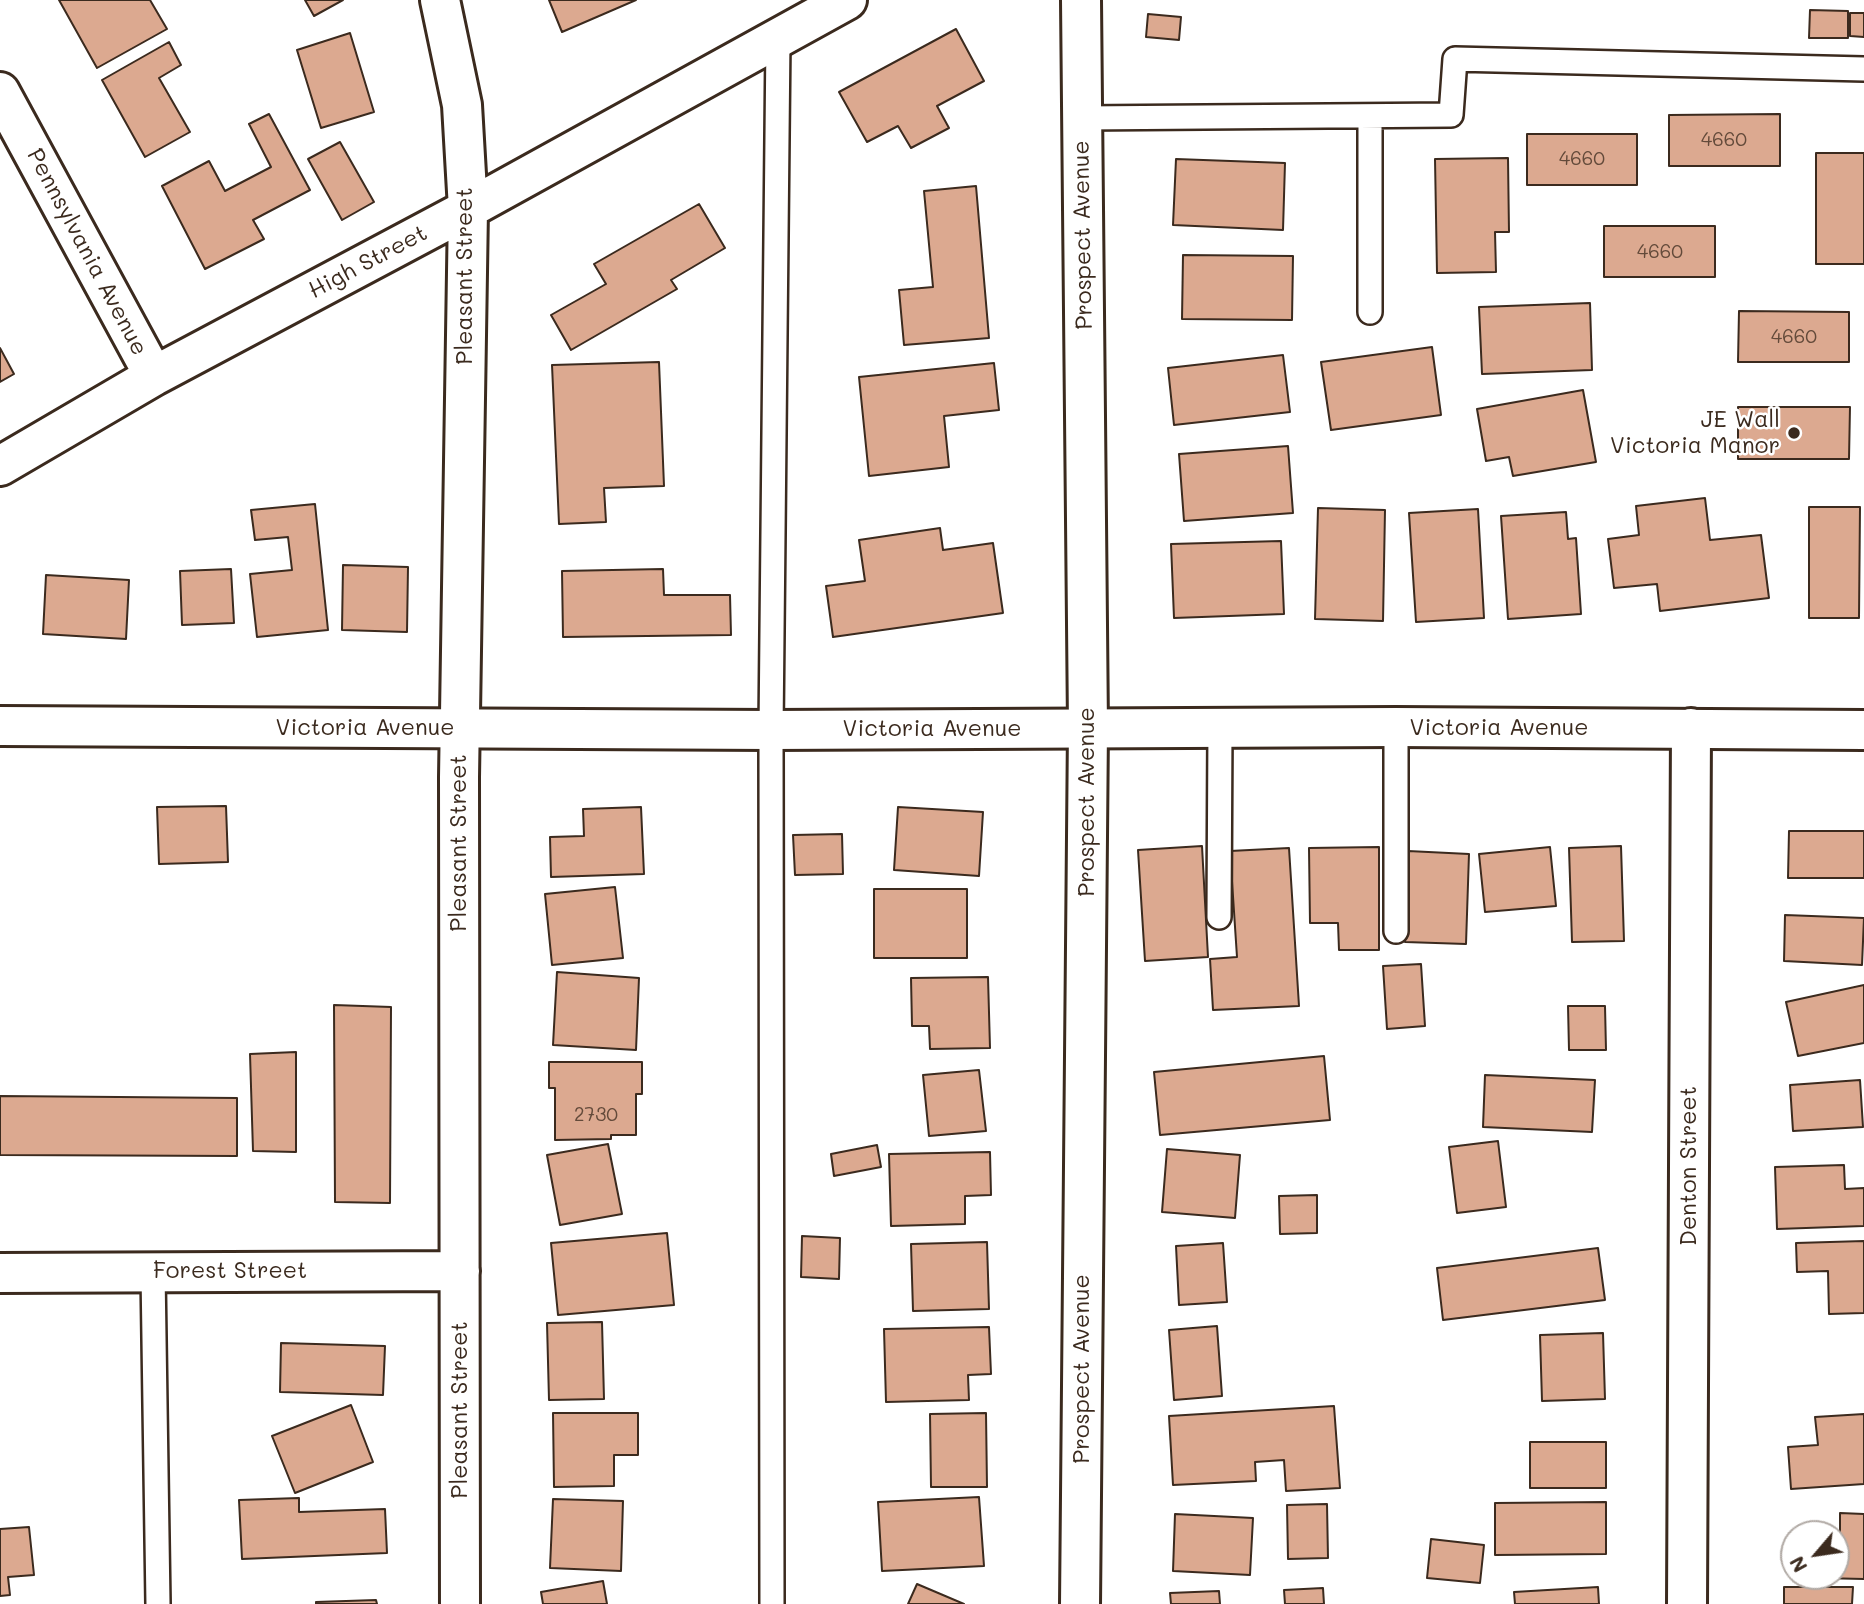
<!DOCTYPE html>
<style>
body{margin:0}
#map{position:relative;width:1864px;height:1604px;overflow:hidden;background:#fff;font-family:Mali,sans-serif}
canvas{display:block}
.north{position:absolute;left:1780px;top:1520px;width:70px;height:70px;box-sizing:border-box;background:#fff;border:2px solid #b1aaa5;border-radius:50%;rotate:241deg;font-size:19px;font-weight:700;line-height:28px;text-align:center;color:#3b2a1e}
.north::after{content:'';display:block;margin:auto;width:24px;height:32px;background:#3b2a1e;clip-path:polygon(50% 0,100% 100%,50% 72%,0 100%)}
</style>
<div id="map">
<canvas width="1864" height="1604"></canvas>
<div class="north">N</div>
</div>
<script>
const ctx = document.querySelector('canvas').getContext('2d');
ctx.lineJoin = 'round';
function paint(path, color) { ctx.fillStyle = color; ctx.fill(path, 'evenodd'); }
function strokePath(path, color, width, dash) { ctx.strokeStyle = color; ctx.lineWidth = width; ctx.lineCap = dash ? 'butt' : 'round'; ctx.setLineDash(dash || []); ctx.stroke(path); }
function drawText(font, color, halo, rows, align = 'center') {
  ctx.font = font + ' Mali,sans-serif'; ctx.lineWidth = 5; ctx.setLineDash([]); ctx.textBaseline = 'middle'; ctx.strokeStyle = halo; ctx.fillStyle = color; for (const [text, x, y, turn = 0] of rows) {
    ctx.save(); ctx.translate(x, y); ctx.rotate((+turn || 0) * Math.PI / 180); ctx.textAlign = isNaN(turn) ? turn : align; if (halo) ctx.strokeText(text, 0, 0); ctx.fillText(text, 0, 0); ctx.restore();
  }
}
const building = new Path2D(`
 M 59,0 L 150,0 L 167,29 L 97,68 Z
 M 305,0 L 343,0 L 314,16 Z
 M 549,0 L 636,0 L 562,32 Z
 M 1810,10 L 1848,11 L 1848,38 L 1809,38 Z
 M 1850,13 L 1864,13 L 1864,37 L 1850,36 Z
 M 1148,14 L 1181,17 L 1179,40 L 1146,37 Z
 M 956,29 L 984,81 L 937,106 L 949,128 L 911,148 L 898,126 L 867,142 L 839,92 Z
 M 350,33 L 374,112 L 321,128 L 297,50 Z
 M 169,42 L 181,65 L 159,78 L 190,132 L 145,157 L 102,80 Z
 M 269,114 L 310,190 L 253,220 L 264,239 L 205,269 L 162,186 L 209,161 L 225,191 L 271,167 L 249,124 Z
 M 1780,114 L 1780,166 L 1669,166 L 1669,115 Z
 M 1527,134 L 1637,134 L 1637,185 L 1527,185 Z
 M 340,142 L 374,202 L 342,220 L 308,159 Z
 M 1816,153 L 1864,153 L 1864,264 L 1816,264 Z
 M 1508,158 L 1509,232 L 1495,232 L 1496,272 L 1437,273 L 1435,159 Z
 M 1176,159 L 1285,163 L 1283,230 L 1173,225 Z
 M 976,186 L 989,338 L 904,345 L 899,290 L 933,287 L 924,191 Z
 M 699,204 L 725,248 L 671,280 L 677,289 L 571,350 L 551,315 L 606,284 L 594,264 Z
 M 1604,226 L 1715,226 L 1715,277 L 1604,277 Z
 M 1183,255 L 1293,256 L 1292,320 L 1182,319 Z
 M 1590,303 L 1592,370 L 1482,374 L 1479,307 Z
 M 1739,311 L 1849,312 L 1849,362 L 1738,362 Z
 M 1432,347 L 1441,415 L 1331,430 L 1321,362 Z
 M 0,348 L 14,374 L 0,382 Z
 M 1283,355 L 1290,412 L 1174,425 L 1168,368 Z
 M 659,362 L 664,486 L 604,488 L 606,522 L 559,524 L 552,365 Z
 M 994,363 L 999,410 L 944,416 L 949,467 L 869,476 L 859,377 Z
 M 1583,390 L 1596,462 L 1513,476 L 1509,457 L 1486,461 L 1477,409 Z
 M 1738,407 L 1850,407 L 1849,459 L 1738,459 Z
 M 1288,446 L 1293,513 L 1184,521 L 1179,454 Z
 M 1705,498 L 1710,540 L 1761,535 L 1769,598 L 1660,611 L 1657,584 L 1614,588 L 1608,539 L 1639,535 L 1636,506 Z
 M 315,504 L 328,630 L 257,637 L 250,574 L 292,570 L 288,537 L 255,540 L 251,510 Z
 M 1809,507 L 1860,507 L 1859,618 L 1809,618 Z
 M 1318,508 L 1385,510 L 1383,621 L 1315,619 Z
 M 1478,509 L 1484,618 L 1416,622 L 1409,513 Z
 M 1566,512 L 1568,539 L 1576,538 L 1581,614 L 1508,619 L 1501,516 Z
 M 940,528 L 943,550 L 993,543 L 1003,613 L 833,637 L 826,586 L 865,581 L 859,540 Z
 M 1281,541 L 1284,614 L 1174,618 L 1171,544 Z
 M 343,565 L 408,567 L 407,632 L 342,630 Z
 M 231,569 L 234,623 L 182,625 L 180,571 Z
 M 663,569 L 664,595 L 730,595 L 731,635 L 563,637 L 562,571 Z
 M 46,575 L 129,580 L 126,639 L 43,634 Z
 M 226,806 L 228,862 L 159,864 L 157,807 Z
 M 641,807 L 644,874 L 551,877 L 550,837 L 584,836 L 583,809 Z
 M 898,807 L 983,812 L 979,876 L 894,870 Z
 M 1789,831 L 1864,831 L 1864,878 L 1788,878 Z
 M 842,834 L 843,874 L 795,875 L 793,835 Z
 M 1202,846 L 1208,957 L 1145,961 L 1138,850 Z
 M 1621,846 L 1624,941 L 1572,942 L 1569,848 Z
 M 1379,847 L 1379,950 L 1339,950 L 1338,923 L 1310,923 L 1309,848 Z
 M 1550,847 L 1556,906 L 1485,912 L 1479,854 Z
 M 1289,848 L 1299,1006 L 1213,1010 L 1210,959 L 1237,957 L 1230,851 Z
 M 1408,851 L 1469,854 L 1466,944 L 1405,942 Z
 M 615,887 L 623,958 L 552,965 L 545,894 Z
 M 874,889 L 967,889 L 967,958 L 874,958 Z
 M 1785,915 L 1864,918 L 1862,965 L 1784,961 Z
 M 1421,964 L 1425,1026 L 1387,1029 L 1383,966 Z
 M 557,972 L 639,978 L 636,1050 L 553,1045 Z
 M 988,977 L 990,1048 L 930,1049 L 929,1026 L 912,1026 L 911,978 Z
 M 1864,985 L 1864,1043 L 1798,1056 L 1786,1002 Z
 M 334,1005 L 391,1007 L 390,1203 L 335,1202 Z
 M 1568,1006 L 1605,1006 L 1606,1050 L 1569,1050 Z
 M 296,1052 L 296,1152 L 253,1151 L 250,1054 Z
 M 1324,1056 L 1330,1120 L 1160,1135 L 1154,1072 Z
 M 549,1062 L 642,1062 L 642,1094 L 636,1094 L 636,1135 L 611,1135 L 611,1139 L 555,1140 L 555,1088 L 549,1088 Z
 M 979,1070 L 986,1131 L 929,1136 L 923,1075 Z
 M 1485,1075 L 1595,1080 L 1592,1132 L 1483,1127 Z
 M 1860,1080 L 1863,1127 L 1793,1131 L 1790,1085 Z
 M 0,1096 L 237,1098 L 237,1156 L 0,1155 Z
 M 1498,1141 L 1506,1207 L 1457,1213 L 1449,1147 Z
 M 608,1144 L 622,1214 L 560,1225 L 547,1155 Z
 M 877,1145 L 881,1167 L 834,1176 L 831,1154 Z
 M 1167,1149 L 1240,1155 L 1235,1218 L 1162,1212 Z
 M 990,1152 L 991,1195 L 965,1196 L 965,1224 L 891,1226 L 889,1154 Z
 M 1844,1165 L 1845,1189 L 1864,1188 L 1864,1226 L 1777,1229 L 1775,1167 Z
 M 1317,1195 L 1317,1233 L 1280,1234 L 1279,1196 Z
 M 667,1233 L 674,1305 L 558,1315 L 551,1243 Z
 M 802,1236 L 840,1238 L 839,1279 L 801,1277 Z
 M 1864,1241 L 1864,1313 L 1829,1314 L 1828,1271 L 1797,1272 L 1796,1243 Z
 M 987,1242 L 989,1309 L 913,1311 L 911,1244 Z
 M 1223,1243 L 1227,1302 L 1179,1305 L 1176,1246 Z
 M 1598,1248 L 1605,1300 L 1443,1320 L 1437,1268 Z
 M 602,1322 L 604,1399 L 549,1400 L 547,1323 Z
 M 1217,1326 L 1222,1396 L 1174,1400 L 1169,1330 Z
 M 989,1327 L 991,1374 L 968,1375 L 969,1400 L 886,1402 L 884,1329 Z
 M 1603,1333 L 1605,1399 L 1542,1401 L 1540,1335 Z
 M 281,1343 L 385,1346 L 383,1395 L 280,1392 Z
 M 351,1405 L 373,1462 L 295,1493 L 272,1436 Z
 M 1334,1406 L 1340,1488 L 1286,1491 L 1284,1460 L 1255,1462 L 1256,1481 L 1173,1485 L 1169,1416 Z
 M 553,1413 L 638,1413 L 638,1455 L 614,1455 L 614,1486 L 554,1487 Z
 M 986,1413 L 987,1487 L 931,1487 L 930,1414 Z
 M 1864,1414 L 1864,1484 L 1791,1489 L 1788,1447 L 1818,1445 L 1815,1417 Z
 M 1530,1442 L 1606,1442 L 1606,1488 L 1530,1488 Z
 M 979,1497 L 984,1566 L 882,1571 L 878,1502 Z
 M 299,1498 L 299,1512 L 385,1509 L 387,1553 L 242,1559 L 239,1500 Z
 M 553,1499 L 623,1501 L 621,1571 L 550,1568 Z
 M 1606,1502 L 1606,1554 L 1495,1555 L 1495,1503 Z
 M 1327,1504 L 1328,1558 L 1288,1559 L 1287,1505 Z
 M 1840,1513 L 1864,1514 L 1864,1579 L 1820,1578 L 1820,1576 L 1836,1576 L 1836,1547 L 1840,1547 Z
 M 1175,1514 L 1253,1518 L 1250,1575 L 1173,1571 Z
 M 29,1527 L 34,1575 L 8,1577 L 10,1595 L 0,1596 L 0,1529 Z
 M 1431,1539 L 1484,1545 L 1480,1583 L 1427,1578 Z
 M 603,1581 L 607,1604 L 543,1604 L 541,1592 Z
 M 917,1584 L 964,1604 L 908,1604 Z
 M 1598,1587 L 1599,1604 L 1515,1604 L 1514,1592 Z
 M 1784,1587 L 1853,1587 L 1852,1604 L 1784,1604 Z
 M 1323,1588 L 1324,1604 L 1285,1604 L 1284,1590 Z
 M 1219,1591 L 1220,1604 L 1171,1604 L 1170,1593 Z
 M 376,1600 L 377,1604 L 316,1604 L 316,1602 Z`);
paint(building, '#dca990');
strokePath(building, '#3b2a1e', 2);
const service = new Path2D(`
 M 1370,116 L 1370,312
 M 1082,118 L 1451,115 L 1455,59 L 1864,69
 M 1219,917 L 1220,727
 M 1396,931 L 1396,727
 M 153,1272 L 158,1604
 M 772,1604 L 771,730 L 778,38`);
const minor = new Path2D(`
 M 440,0 L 462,105 L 468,209 L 459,777 L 460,1604
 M 0,92 L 154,376
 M 0,466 L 154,376 L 468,209 L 847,0
 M 0,1273 L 460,1271
 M 1080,1604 L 1088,727 L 1081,0
 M 1687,1604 L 1691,728`);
const tertiary = new Path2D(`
 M 0,726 L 771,730 L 1396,727 L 1864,730`);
strokePath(service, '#3b2a1e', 28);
strokePath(minor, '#3b2a1e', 44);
strokePath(tertiary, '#3b2a1e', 44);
strokePath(service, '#fff', 23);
strokePath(minor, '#fff', 38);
strokePath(tertiary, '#fff', 38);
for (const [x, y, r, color] of [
 [1794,433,7,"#3b2a1e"]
]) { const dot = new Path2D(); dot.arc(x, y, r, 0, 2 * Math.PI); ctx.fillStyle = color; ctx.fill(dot); strokePath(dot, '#fff', 2.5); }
drawText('19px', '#634a3a', null, [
 ["4660",1724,140],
 ["4660",1582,159],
 ["4660",1660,252],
 ["4660",1794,337],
 ["2730",596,1115]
]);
drawText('23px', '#3b2a1e', '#fff', [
 ["Prospect Avenue",1083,235,-91],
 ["Pennsylvania Avenue",87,252,62],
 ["High Street",368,262,-28],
 ["Pleasant Street",465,276,-90],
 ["Victoria Avenue",365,728],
 ["Victoria Avenue",1499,728],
 ["Victoria Avenue",932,729],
 ["Prospect Avenue",1087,802,-90],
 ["Pleasant Street",459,843,-90],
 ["Denton Street",1689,1166,-90],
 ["Forest Street",230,1271],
 ["Prospect Avenue",1082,1369,-90],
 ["Pleasant Street",460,1410,-90]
]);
drawText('23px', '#3b2a1e', '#fff', [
 ["JE Wall",1780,420],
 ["Victoria Manor",1780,446]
], 'right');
</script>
